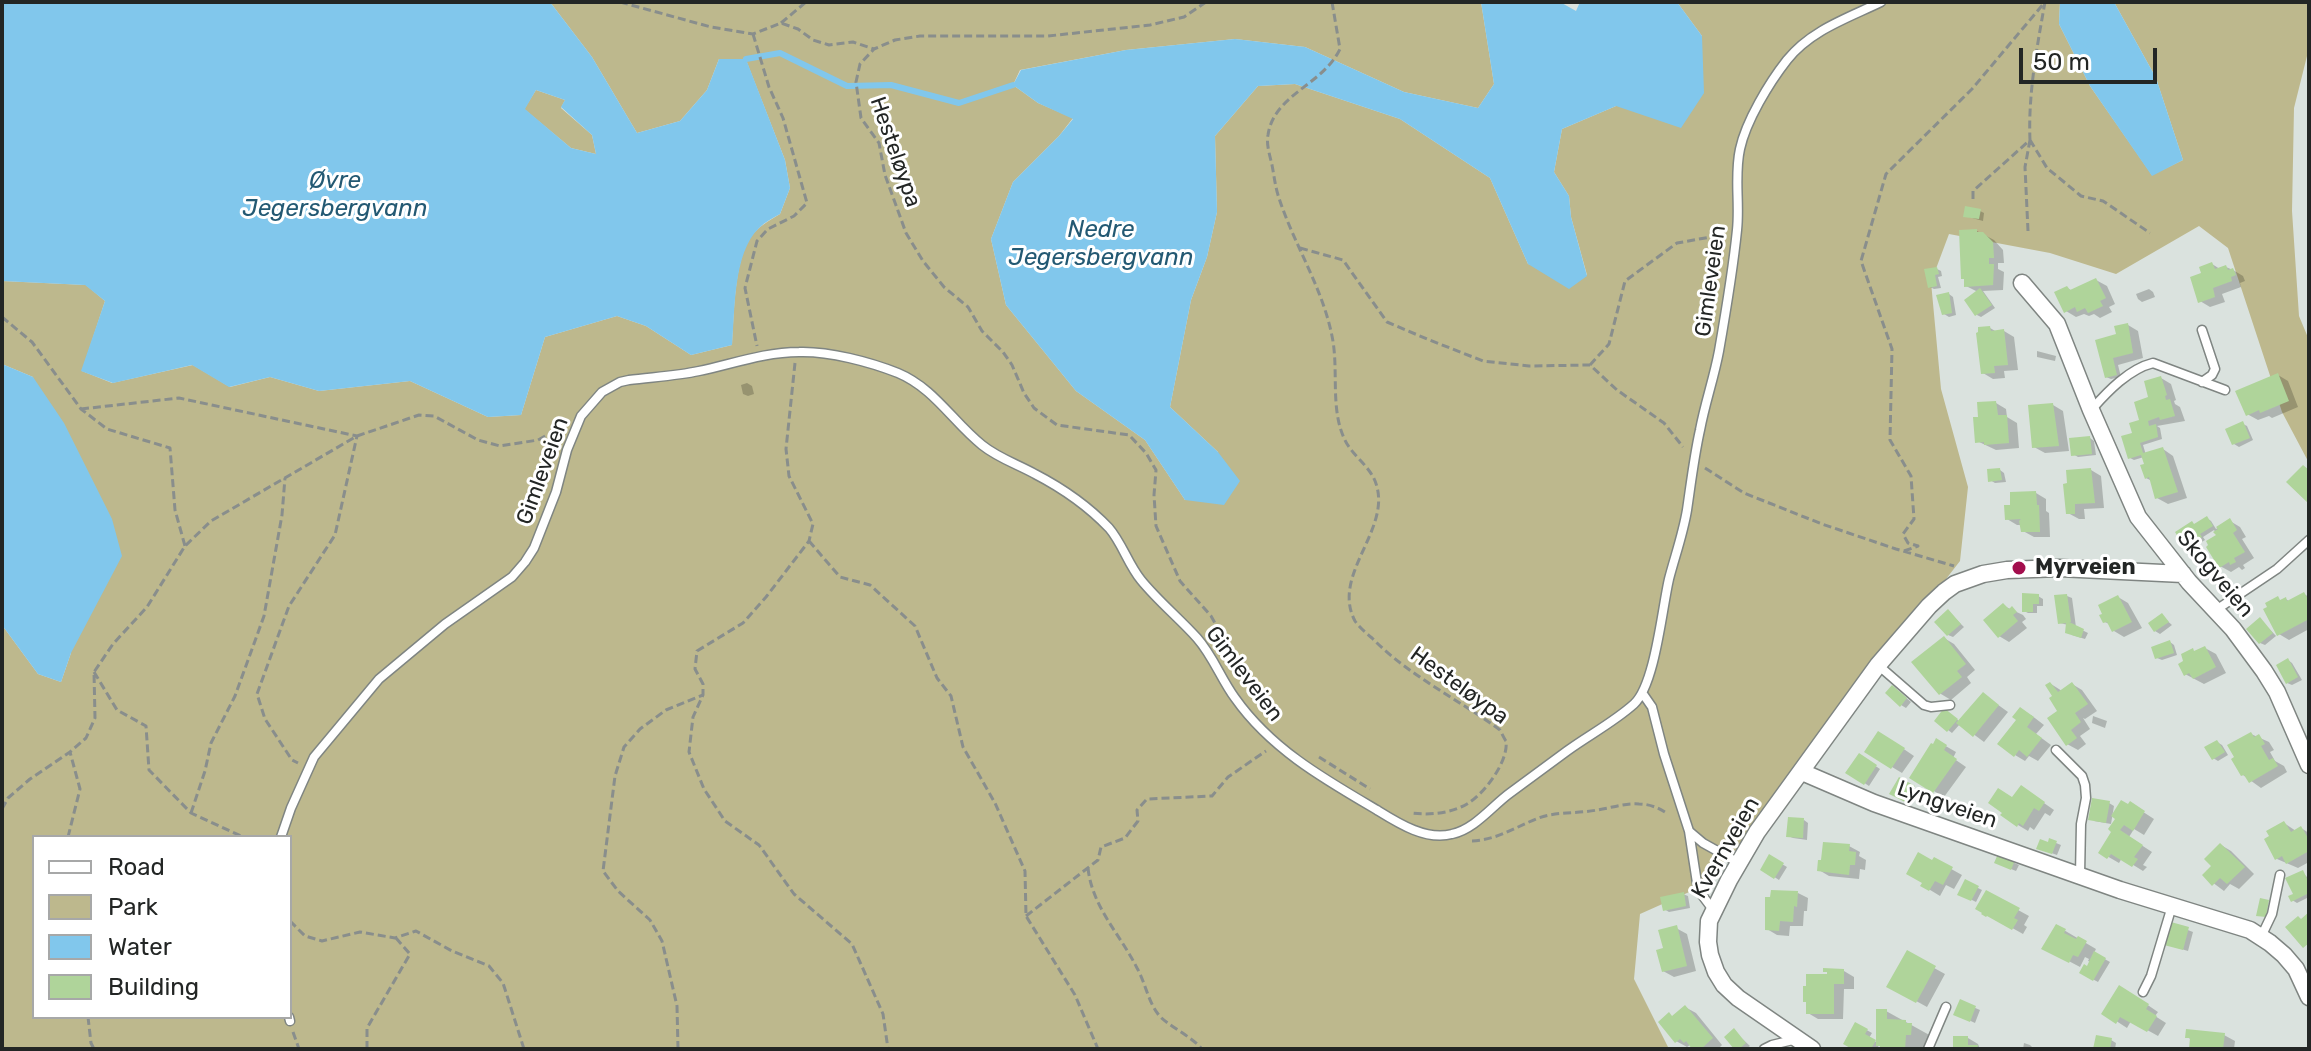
<!DOCTYPE html>
<meta charset="utf-8">
<style>
body{margin:0}
#map{position:relative;width:2311px;height:1051px;overflow:hidden;background:#dae2de;font-family:Rubik,sans-serif}
canvas{display:block}
.frame{position:absolute;inset:0;border:4px solid #232625;pointer-events:none}
.legend{position:absolute;left:32px;top:835px;width:260px;height:184px;box-sizing:border-box;background:#fff;border:2px solid #a7a8a8;margin:0;padding:10px 14px;list-style:none;font-size:24px;color:#232625}
.legend li{display:flex;align-items:center;gap:16px;height:40px}
.legend b{width:40px;border:2px solid #a7a8a8}
.scale{position:absolute;left:2019px;top:48px;width:138px;height:36px;box-sizing:border-box;border:4px solid #232625;border-top:0;padding-left:10px;font-size:24px;line-height:28px;white-space:nowrap;color:#232625;-webkit-text-stroke:6px #fff;paint-order:stroke}
</style>
<div id="map">
<canvas width="2311" height="1051"></canvas>
<div class="frame"></div>
<ul class="legend">
<li><b style="height:10px;background:#fff"></b>Road</li>
<li><b style="height:22px;background:#bdb88d"></b>Park</li>
<li><b style="height:22px;background:#81c7ec"></b>Water</li>
<li><b style="height:22px;background:#afd49a"></b>Building</li>
</ul>
<div class="scale">50 m</div>
</div>
<script>
const ctx = document.querySelector('canvas').getContext('2d');
ctx.lineJoin = 'round';
function paint(path, color) { ctx.fillStyle = color; ctx.fill(path, 'evenodd'); }
function strokePath(path, color, width, dash) { ctx.strokeStyle = color; ctx.lineWidth = width; ctx.lineCap = dash ? 'butt' : 'round'; ctx.setLineDash(dash || []); ctx.stroke(path); }
function drawText(font, color, halo, rows, align = 'center') {
  ctx.font = font + ' Rubik,sans-serif'; ctx.lineWidth = 6; ctx.setLineDash([]); ctx.textBaseline = 'middle'; ctx.strokeStyle = halo; ctx.fillStyle = color; for (const [text, x, y, turn = 0] of rows) {
    ctx.save(); ctx.translate(x, y); ctx.rotate((+turn || 0) * Math.PI / 180); ctx.textAlign = isNaN(turn) ? turn : align; if (halo) ctx.strokeText(text, 0, 0); ctx.fillText(text, 0, 0); ctx.restore();
  }
}
paint(new Path2D(`
 M 550,2 L 1481,2 L 1494,84 L 1478,108 L 1404,92 L 1305,47 L 1235,39 L 1126,50 L 1020,70 L 1013,85 L 1038,103 L 1073,118 L 1059,136 L 1013,182 L 991,239 L 1006,305 L 1076,391 L 1145,440 L 1185,500 L 1218,452 L 1170,407 L 1191,300 L 1207,257 L 1217,212 L 1215,136 L 1258,86 L 1295,84 L 1400,119 L 1490,178 L 1528,264 L 1587,275 L 1571,217 L 1569,196 L 1554,172 L 1562,129 L 1616,106 L 1702,36 L 1677,2 L 2060,2 L 2059,24 L 2090,86 L 2152,175 L 2183,160 L 2156,78 L 2114,2 L 2309,2 L 2309,48 L 2294,108 L 2292,211 L 2299,316 L 2309,340 L 2309,463 L 2282,412 L 2228,248 L 2199,226 L 2116,274 L 2050,253 L 1949,234 L 1931,282 L 1941,389 L 1968,487 L 1960,561 L 1894,646 L 1769,817 L 1696,889 L 1640,914 L 1634,979 L 1669,1049 L 2,1049 L 2,625 L 38,674 L 61,682 L 71,653 L 33,377 L 2,364 L 2,281 L 86,285 L 105,301 L 82,371 L 112,383 L 193,365 L 230,387 L 270,377 L 319,391 L 410,381 L 488,417 L 521,415 L 545,337 L 617,316 L 646,326 L 691,355 L 732,345 C 734,316 734,262 750,238 C 758,226 769,221 780,214 L 790,188 L 785,160 L 746,60 L 719,59 L 707,90 L 680,121 L 637,133 L 592,57 ZM 34,837 L 290,837 L 290,1017 L 34,1017 Z
 M 536,90 L 565,100 L 561,108 L 592,135 L 596,154 L 571,148 L 524,109 Z`), '#bdb88d');
paint(new Path2D(`
 M 2,2 L 550,2 L 592,57 L 637,133 L 680,121 L 707,90 L 719,59 L 746,59 L 785,160 L 790,188 L 780,214 C 773,218 765,222 759,228 C 733,253 735,311 732,345 L 691,355 L 646,326 L 617,316 L 545,337 L 521,415 L 488,417 L 410,381 L 319,391 L 270,377 L 229,387 L 192,365 L 113,383 L 81,371 L 105,301 L 85,285 L 2,281 ZM 536,90 L 565,100 L 561,107 L 592,135 L 596,154 L 571,148 L 525,109 Z
 M 1481,2 L 1560,2 L 1576,11 L 1580,2 L 1677,2 L 1702,36 L 1704,93 L 1681,128 L 1616,106 L 1562,129 L 1554,172 L 1569,196 L 1571,217 L 1587,276 L 1569,289 L 1528,264 L 1490,178 L 1400,119 L 1295,84 L 1258,86 L 1215,136 L 1217,212 L 1207,257 L 1191,300 L 1170,407 L 1218,452 L 1240,481 L 1224,505 L 1185,500 L 1145,440 L 1076,391 L 1006,305 L 991,239 L 1013,182 L 1059,136 L 1073,119 L 1038,103 L 1013,85 L 1021,70 L 1126,50 L 1235,39 L 1305,47 L 1404,92 L 1478,108 L 1494,84 Z
 M 2060,2 L 2114,2 L 2156,78 L 2183,160 L 2152,176 L 2090,86 L 2059,24 Z
 M 2,364 L 33,377 L 64,423 L 112,519 L 122,556 L 71,653 L 61,682 L 38,674 L 2,625 Z`), '#81c7ec');
paint(new Path2D(`
 M 1980,211 L 1984,213 L 1983,221 L 1965,216 Z
 M 1977,231 L 1994,240 L 2003,250 L 2004,263 L 1998,263 L 1998,269 L 2004,272 L 2003,290 L 1983,291 L 1995,308 L 1981,317 L 1977,315 L 1978,292 L 1966,286 Z
 M 2212,264 L 2220,269 L 2226,267 L 2233,270 L 2243,276 L 2245,281 L 2240,283 L 2241,287 L 2222,294 L 2225,302 L 2210,307 L 2200,301 L 2204,275 Z
 M 1937,269 L 1941,271 L 1942,276 L 1938,277 L 1941,288 L 1934,289 L 1930,287 Z
 M 2096,280 L 2107,286 L 2115,304 L 2109,307 L 2112,312 L 2100,318 L 2094,314 L 2089,316 L 2084,314 L 2076,317 L 2066,311 L 2067,288 L 2073,291 Z
 M 2149,289 L 2153,292 L 2155,297 L 2142,302 L 2138,299 L 2136,294 Z
 M 1949,294 L 1953,297 L 1956,315 L 1949,317 L 1944,314 Z
 M 2128,325 L 2138,331 L 2143,358 L 2118,365 L 2121,377 L 2111,379 L 2106,377 L 2119,336 Z
 M 1990,328 L 1997,332 L 2004,331 L 2014,337 L 2018,370 L 2004,371 L 2005,378 L 1993,379 L 1983,373 Z
 M 2037,351 L 2056,356 L 2055,361 L 2037,357 Z
 M 2278,375 L 2288,381 L 2298,407 L 2272,418 L 2269,416 L 2258,420 L 2247,414 Z
 M 2161,378 L 2171,384 L 2176,400 L 2174,401 L 2175,404 L 2180,407 L 2185,421 L 2157,426 L 2160,428 L 2162,439 L 2143,445 L 2146,455 L 2163,449 L 2173,456 L 2187,498 L 2168,504 L 2157,498 L 2152,481 L 2146,478 L 2144,457 L 2134,460 L 2130,458 L 2134,434 Z
 M 747,383 L 752,386 L 754,394 L 748,396 L 743,394 L 741,385 Z
 M 1996,403 L 2006,409 L 2007,417 L 2017,423 L 2019,448 L 1996,450 L 1977,441 L 1980,419 Z
 M 2053,405 L 2063,411 L 2069,451 L 2045,453 L 2034,447 Z
 M 2243,424 L 2247,426 L 2253,440 L 2239,447 L 2234,444 Z
 M 2090,438 L 2094,441 L 2096,455 L 2078,457 L 2073,454 Z
 M 2000,470 L 2004,473 L 2006,482 L 1995,483 L 1990,480 Z
 M 2091,470 L 2101,476 L 2104,508 L 2084,509 L 2085,519 L 2079,519 L 2068,513 Z
 M 2036,493 L 2046,499 L 2046,511 L 2049,513 L 2050,537 L 2034,537 L 2023,531 L 2022,525 L 2017,525 L 2007,519 Z
 M 2207,518 L 2211,521 L 2216,529 L 2230,521 L 2240,527 L 2246,537 L 2242,539 L 2254,558 L 2243,565 L 2245,568 L 2242,570 L 2239,567 L 2231,572 L 2220,566 L 2218,536 L 2214,530 L 2203,537 L 2205,540 L 2190,549 L 2186,546 L 2195,525 Z
 M 2304,594 L 2309,597 L 2309,629 L 2289,640 L 2279,634 L 2282,601 L 2286,599 L 2290,602 Z
 M 2038,596 L 2043,599 L 2043,606 L 2037,606 L 2037,613 L 2028,613 L 2024,611 Z
 M 2067,596 L 2072,598 L 2076,627 L 2088,633 L 2085,639 L 2072,635 L 2068,625 L 2060,623 Z
 M 2118,597 L 2128,603 L 2142,628 L 2124,637 L 2114,631 L 2111,625 L 2105,622 Z
 M 2004,606 L 2023,615 L 2026,619 L 2022,622 L 2027,628 L 2009,642 L 1999,636 Z
 M 1949,612 L 1964,627 L 1953,637 L 1948,635 Z
 M 2162,616 L 2172,625 L 2160,634 L 2155,631 Z
 M 2260,619 L 2276,636 L 2265,645 L 2260,643 Z
 M 1944,638 L 1954,644 L 1975,670 L 1967,677 L 1971,683 L 1951,700 L 1941,694 L 1914,662 Z
 M 2170,642 L 2174,645 L 2177,655 L 2162,660 L 2157,658 Z
 M 2205,648 L 2216,654 L 2226,673 L 2204,684 L 2185,674 Z
 M 2288,660 L 2292,663 L 2302,680 L 2292,685 L 2287,683 Z
 M 2051,684 L 2062,691 L 2072,684 L 2082,690 L 2097,711 L 2085,719 L 2083,718 L 2090,729 L 2080,736 L 2086,744 L 2078,750 L 2067,744 L 2060,711 Z
 M 1897,690 L 1911,702 L 1906,708 L 1901,705 Z
 M 1983,694 L 2008,712 L 1984,742 L 1960,724 L 1952,733 L 1948,730 L 1949,713 L 1960,722 Z
 M 2031,715 L 2044,725 L 2036,734 L 2051,745 L 2038,761 L 2029,756 L 2025,761 L 2015,755 Z
 M 2093,716 L 2107,721 L 2105,728 L 2092,723 Z
 M 2251,734 L 2269,742 L 2274,750 L 2270,752 L 2275,761 L 2284,766 L 2287,772 L 2261,788 L 2243,775 Z
 M 1889,739 L 1914,756 L 1902,773 L 1892,767 Z
 M 1937,741 L 1956,752 L 1953,758 L 1966,767 L 1944,797 L 1912,778 Z
 M 2217,742 L 2222,745 L 2228,755 L 2218,761 L 2213,758 Z
 M 1859,755 L 1880,769 L 1869,786 L 1848,772 Z
 M 1900,780 L 1918,790 L 1910,803 L 1892,793 Z
 M 2031,794 L 2054,810 L 2050,816 L 2045,813 L 2034,830 L 2030,827 L 2028,831 L 2018,825 L 2013,799 Z
 M 2109,803 L 2114,806 L 2111,824 L 2094,821 Z
 M 2131,804 L 2154,819 L 2144,835 L 2134,829 L 2129,837 L 2152,852 L 2143,865 L 2147,867 L 2143,871 L 2122,858 L 2119,863 L 2100,852 Z
 M 1804,820 L 1808,823 L 1807,840 L 1793,838 L 1788,836 Z
 M 2284,823 L 2296,831 L 2301,828 L 2309,833 L 2309,862 L 2298,868 L 2277,859 Z
 M 2051,841 L 2061,845 L 2057,855 L 2043,850 Z
 M 2221,845 L 2231,851 L 2254,874 L 2239,889 L 2230,884 L 2224,891 L 2204,876 L 2214,866 Z
 M 1849,846 L 1860,852 L 1859,856 L 1866,860 L 1865,870 L 1860,869 L 1859,879 L 1829,876 L 1819,870 Z
 M 1999,856 L 2019,865 L 2016,871 L 2001,865 Z
 M 1770,857 L 1787,867 L 1779,880 L 1762,869 Z
 M 1935,860 L 1962,875 L 1954,889 L 1946,885 L 1940,896 L 1922,885 Z
 M 2302,872 L 2309,879 L 2309,897 L 2297,903 L 2292,900 Z
 M 1966,882 L 1982,890 L 1976,902 L 1960,894 Z
 M 1798,893 L 1808,898 L 1807,911 L 1804,911 L 1803,926 L 1790,926 L 1789,936 L 1777,935 L 1767,929 Z
 M 1987,893 L 2029,916 L 2024,925 L 2027,927 L 2023,934 L 1998,920 Z
 M 1683,894 L 1688,896 L 1690,908 L 1669,912 L 1664,909 Z
 M 2172,924 L 2193,932 L 2188,951 L 2171,946 Z
 M 2057,926 L 2096,949 L 2094,953 L 2110,962 L 2098,982 L 2081,973 L 2087,968 L 2091,962 L 2088,961 L 2089,959 L 2085,957 L 2080,967 L 2044,948 Z
 M 1676,928 L 1687,934 L 1696,971 L 1674,977 L 1663,971 L 1665,950 Z
 M 1907,953 L 1945,974 L 1927,1007 L 1889,986 Z
 M 1844,971 L 1854,977 L 1854,989 L 1844,989 L 1843,1019 L 1818,1019 L 1808,1013 L 1830,976 Z
 M 2130,993 L 2158,1012 L 2155,1016 L 2166,1023 L 2158,1036 L 2131,1021 L 2127,1028 L 2104,1013 Z
 M 1961,1002 L 1980,1010 L 1975,1023 L 1960,1016 Z
 M 1685,1007 L 1696,1013 L 1722,1045 L 1718,1049 L 1695,1049 L 1690,1045 L 1687,1047 L 1676,1041 L 1673,1017 Z
 M 1886,1011 L 1933,1037 L 1927,1049 L 1882,1049 L 1879,1045 L 1877,1049 L 1856,1049 L 1856,1024 L 1872,1033 L 1869,1038 L 1878,1043 Z
 M 1734,1031 L 1750,1046 L 1746,1049 L 1736,1049 Z
 M 2224,1035 L 2235,1041 L 2234,1049 L 2191,1049 L 2192,1040 L 2187,1037 Z
 M 1968,1038 L 1978,1044 L 1980,1049 L 1955,1049 Z
 M 2111,1040 L 2116,1043 L 2115,1049 L 2095,1049 Z
 M 2024,1043 L 2030,1045 L 2034,1049 L 2023,1049 Z`), '#0003');
strokePath(new Path2D(`
 M 746,59 L 780,53 L 847,86 L 891,85 L 959,103 L 1013,85`), '#81c7ec', 6);
paint(new Path2D(`
 M 1965,206 L 1981,209 L 1979,219 L 1963,217 Z
 M 1977,229 L 1977,232 L 1983,232 L 1993,242 L 1994,258 L 1989,258 L 1989,264 L 1994,264 L 1993,285 L 1964,287 L 1964,279 L 1961,279 L 1959,230 Z
 M 2212,262 L 2215,269 L 2226,265 L 2228,270 L 2233,268 L 2236,275 L 2231,277 L 2232,281 L 2213,288 L 2215,297 L 2198,303 L 2190,277 L 2201,273 L 2199,267 Z
 M 1937,267 L 1939,274 L 1935,275 L 1937,286 L 1928,288 L 1924,269 Z
 M 2096,278 L 2106,298 L 2100,301 L 2103,306 L 2088,313 L 2085,308 L 2077,312 L 2075,307 L 2064,313 L 2054,292 L 2067,286 L 2070,290 Z
 M 1980,288 L 1992,305 L 1975,316 L 1964,300 Z
 M 1949,292 L 1952,313 L 1942,315 L 1936,295 Z
 M 2128,323 L 2133,353 L 2113,358 L 2117,375 L 2105,378 L 2095,340 L 2116,334 L 2114,326 Z
 M 1990,326 L 1991,331 L 2004,329 L 2008,365 L 1994,366 L 1995,373 L 1981,374 L 1976,333 L 1978,332 L 1978,327 Z
 M 2278,373 L 2289,401 L 2260,413 L 2259,410 L 2246,416 L 2235,391 Z
 M 2161,376 L 2167,395 L 2165,396 L 2166,400 L 2170,399 L 2175,416 L 2160,420 L 2159,417 L 2148,421 L 2149,426 L 2156,424 L 2158,437 L 2140,443 L 2143,453 L 2163,447 L 2178,492 L 2155,499 L 2149,477 L 2145,479 L 2140,465 L 2144,464 L 2141,455 L 2128,459 L 2121,436 L 2132,433 L 2129,423 L 2139,420 L 2134,402 L 2148,397 L 2144,381 Z
 M 1996,401 L 1998,415 L 2007,415 L 2009,443 L 1984,445 L 1984,442 L 1975,443 L 1973,417 L 1978,417 L 1977,402 Z
 M 2053,403 L 2059,446 L 2032,448 L 2028,405 Z
 M 2243,421 L 2250,438 L 2232,445 L 2225,429 Z
 M 2090,436 L 2092,454 L 2071,456 L 2069,438 Z
 M 2303,465 L 2309,470 L 2309,504 L 2286,482 Z
 M 2000,468 L 2002,480 L 1988,482 L 1987,469 Z
 M 2091,468 L 2095,503 L 2075,504 L 2075,514 L 2066,514 L 2063,484 L 2067,483 L 2066,470 Z
 M 2036,491 L 2037,505 L 2039,505 L 2040,532 L 2021,532 L 2019,521 L 2021,519 L 2005,520 L 2004,505 L 2010,505 L 2010,492 Z
 M 2207,516 L 2213,526 L 2200,534 L 2202,537 L 2185,548 L 2175,532 L 2192,521 L 2194,524 Z
 M 2230,518 L 2237,530 L 2233,533 L 2245,552 L 2234,558 L 2236,562 L 2230,565 L 2229,562 L 2219,568 L 2206,547 L 2208,545 L 2206,541 L 2216,535 L 2213,532 L 2218,529 L 2216,527 Z
 M 2304,592 L 2309,601 L 2309,619 L 2277,636 L 2263,609 L 2267,607 L 2265,603 L 2278,596 L 2280,600 L 2286,597 L 2287,601 Z
 M 2022,593 L 2039,594 L 2039,604 L 2033,604 L 2033,612 L 2022,612 Z
 M 2067,594 L 2071,622 L 2069,622 L 2084,629 L 2081,638 L 2065,633 L 2066,623 L 2058,624 L 2054,595 Z
 M 2118,595 L 2132,622 L 2112,632 L 2107,622 L 2103,623 L 2099,615 L 2102,614 L 2098,605 Z
 M 2003,603 L 2009,609 L 2012,606 L 2017,612 L 2013,615 L 2018,621 L 1998,638 L 1983,620 Z
 M 1948,609 L 1961,624 L 1947,636 L 1934,622 Z
 M 2162,613 L 2169,622 L 2154,632 L 2148,623 Z
 M 2260,617 L 2273,633 L 2259,644 L 2246,629 Z
 M 1944,636 L 1966,664 L 1957,671 L 1962,677 L 1939,695 L 1911,662 Z
 M 2170,640 L 2174,653 L 2155,659 L 2151,647 Z
 M 2205,646 L 2216,667 L 2193,679 L 2189,673 L 2184,676 L 2178,664 L 2183,661 L 2181,654 L 2193,648 L 2194,651 Z
 M 2288,658 L 2298,677 L 2286,684 L 2276,665 Z
 M 2050,682 L 2058,692 L 2072,682 L 2088,704 L 2075,713 L 2081,722 L 2071,730 L 2077,738 L 2066,746 L 2047,718 L 2057,711 L 2049,698 L 2052,696 L 2045,685 Z
 M 1892,685 L 1907,698 L 1900,707 L 1885,693 Z
 M 1983,692 L 1999,705 L 1973,737 L 1956,723 Z
 M 2020,707 L 2034,717 L 2027,727 L 2042,738 L 2027,757 L 2019,750 L 2014,757 L 1997,744 L 2016,720 L 2012,717 Z
 M 1944,708 L 1958,719 L 1947,732 L 1934,721 Z
 M 1878,731 L 1905,748 L 1891,769 L 1864,752 Z
 M 2251,732 L 2254,737 L 2259,734 L 2265,744 L 2261,746 L 2269,760 L 2273,758 L 2278,766 L 2249,783 L 2244,775 L 2241,776 L 2231,759 L 2234,757 L 2227,745 Z
 M 1936,738 L 1947,745 L 1944,750 L 1957,759 L 1933,793 L 1909,778 L 1931,743 L 1933,744 Z
 M 2217,740 L 2225,752 L 2212,760 L 2204,747 Z
 M 1859,753 L 1877,765 L 1864,785 L 1845,773 Z
 M 1899,777 L 1915,786 L 1905,802 L 1889,794 Z
 M 2021,785 L 2045,802 L 2039,811 L 2034,808 L 2023,826 L 2019,823 L 2017,827 L 2000,815 L 2002,813 L 1988,803 L 1998,788 L 2012,797 Z
 M 2092,798 L 2110,801 L 2106,823 L 2088,820 Z
 M 2121,800 L 2128,804 L 2130,801 L 2145,811 L 2133,831 L 2124,825 L 2120,830 L 2143,845 L 2134,857 L 2138,859 L 2132,867 L 2111,854 L 2107,859 L 2098,853 L 2111,832 L 2108,829 L 2115,819 L 2111,816 Z
 M 1788,817 L 1804,818 L 1803,838 L 1786,837 Z
 M 2284,821 L 2291,832 L 2301,826 L 2309,840 L 2309,851 L 2286,864 L 2282,856 L 2275,860 L 2264,839 L 2269,836 L 2266,831 Z
 M 2049,838 L 2057,841 L 2052,854 L 2036,849 L 2040,839 L 2048,842 Z
 M 1823,842 L 1850,844 L 1849,851 L 1856,852 L 1855,865 L 1850,865 L 1849,875 L 1817,871 L 1818,860 L 1821,860 Z
 M 2220,843 L 2245,867 L 2227,884 L 2220,878 L 2212,886 L 2202,875 L 2211,866 L 2204,859 Z
 M 1918,852 L 1932,860 L 1934,857 L 1953,867 L 1943,885 L 1935,881 L 1929,891 L 1920,886 L 1922,883 L 1906,874 Z
 M 1769,854 L 1784,863 L 1774,879 L 1760,870 Z
 M 1998,854 L 2015,860 L 2011,870 L 1994,863 Z
 M 2303,870 L 2309,883 L 2309,893 L 2291,902 L 2288,896 L 2293,894 L 2285,878 Z
 M 1965,879 L 1979,886 L 1971,901 L 1957,895 Z
 M 1771,890 L 1798,891 L 1797,907 L 1794,906 L 1793,922 L 1780,921 L 1779,931 L 1765,930 L 1765,897 L 1770,897 Z
 M 1986,890 L 2020,908 L 2014,918 L 2018,920 L 2012,930 L 1987,916 L 1986,917 L 1981,914 L 1982,913 L 1975,909 Z
 M 1684,892 L 1686,906 L 1663,911 L 1660,897 Z
 M 2260,898 L 2269,900 L 2266,917 L 2256,916 Z
 M 2309,912 L 2309,943 L 2303,948 L 2285,927 L 2298,916 L 2301,919 Z
 M 2171,922 L 2189,927 L 2183,950 L 2164,945 Z
 M 2056,924 L 2066,929 L 2064,933 L 2076,939 L 2078,936 L 2087,941 L 2078,957 L 2073,955 L 2069,963 L 2041,949 Z
 M 1677,925 L 1687,966 L 1662,972 L 1656,950 L 1663,948 L 1658,930 Z
 M 1907,950 L 1936,966 L 1916,1003 L 1886,987 Z
 M 2094,951 L 2106,958 L 2093,981 L 2079,973 L 2084,964 L 2087,966 Z
 M 1823,968 L 1844,969 L 1844,984 L 1834,984 L 1834,1014 L 1806,1014 L 1806,1002 L 1803,1002 L 1803,986 L 1806,986 L 1806,974 L 1827,974 L 1827,972 L 1823,972 Z
 M 2119,985 L 2149,1004 L 2146,1009 L 2157,1016 L 2147,1032 L 2120,1017 L 2116,1024 L 2101,1014 Z
 M 1960,999 L 1976,1006 L 1970,1022 L 1953,1015 Z
 M 1685,1005 L 1713,1038 L 1701,1049 L 1692,1049 L 1686,1041 L 1684,1043 L 1680,1039 L 1675,1043 L 1658,1022 L 1669,1012 L 1672,1016 Z
 M 1876,1009 L 1887,1009 L 1887,1019 L 1906,1020 L 1906,1023 L 1912,1023 L 1911,1035 L 1906,1035 L 1905,1049 L 1880,1049 L 1880,1046 L 1876,1046 L 1876,1040 L 1871,1049 L 1852,1049 L 1843,1044 L 1855,1022 L 1868,1029 L 1865,1034 L 1876,1040 Z
 M 1734,1028 L 1746,1043 L 1739,1049 L 1734,1049 L 1724,1037 Z
 M 2186,1029 L 2225,1033 L 2223,1049 L 2189,1049 L 2190,1038 L 2185,1038 Z
 M 2096,1035 L 2112,1038 L 2110,1049 L 2093,1049 Z
 M 1953,1036 L 1968,1036 L 1968,1045 L 1978,1045 L 1977,1049 L 1953,1049 Z`), '#afd49a');
const service = new Path2D(`
 M 2202,382 L 2212,375 L 2215,369 L 2202,330
 M 2092,409 C 2108,391 2129,369 2153,363 L 2225,390
 M 2216,610 L 2277,569 L 2309,540
 M 1878,665 L 1924,705 L 1931,707 L 1950,705
 M 1643,694 L 1652,707 L 1664,754 L 1689,831 L 1697,883 L 1702,895 L 1714,911
 M 2056,750 L 2082,776 L 2085,785 L 2086,798 L 2081,824 L 2080,875
 M 1690,832 L 1703,843 L 1739,863
 M 281,837 L 291,808 L 314,757 L 379,679 L 445,624 L 512,577 L 525,562 L 534,548 L 556,492 L 567,450 L 581,416 L 602,392 L 620,382 L 629,380 C 652,377 676,376 699,371 C 732,364 765,352 799,352 C 829,351 870,362 898,373 C 934,388 953,422 982,445 C 998,458 1017,464 1035,474 C 1062,488 1088,506 1109,528 C 1122,543 1128,564 1141,580 C 1158,601 1179,618 1197,638 C 1213,656 1221,679 1235,698 C 1271,749 1324,779 1377,810 C 1398,823 1426,841 1452,834 C 1475,829 1492,806 1510,793 C 1529,779 1548,765 1567,751 C 1589,735 1614,722 1634,704 C 1655,685 1662,609 1669,579 C 1675,556 1683,534 1687,510 C 1691,483 1694,457 1700,430 C 1705,403 1714,378 1719,351 C 1726,311 1733,270 1737,230 C 1740,203 1734,176 1740,149 C 1746,121 1769,83 1787,60 C 1811,30 1848,18 1881,2
 M 2261,937 L 2272,914 L 2280,875
 M 2143,992 L 2151,976 L 2172,906
 M 289,1017 L 290,1021
 M 1764,1049 L 1772,1045 L 1797,1039
 M 1928,1049 L 1946,1007`);
const minor = new Path2D(`
 M 2022,283 L 2057,324 L 2091,410 L 2138,517 L 2189,582 L 2233,629 L 2264,671 L 2277,692 L 2309,765
 M 1802,772 L 1874,803 L 2120,890 L 2250,930 L 2270,943 L 2284,955 L 2296,969 L 2309,997
 M 1812,1049 L 1738,998 L 1724,985 L 1716,972 L 1710,955 L 1708,942 L 1709,921 L 1729,880 L 1757,832 L 1878,665 L 1929,606 L 1944,592 L 1955,584 L 1983,574 L 2007,570 L 2059,568 L 2183,574`);
strokePath(service, '#7f8582', 11);
strokePath(minor, '#7f8582', 19);
strokePath(new Path2D(`
 M 620,2 L 711,27 L 753,34 L 781,23 L 798,29 L 813,40 L 829,45 L 853,42 L 874,49
 M 1206,2 L 1184,17 L 1150,25 L 1048,36 L 920,36 L 895,40 L 874,49 L 860,64 L 856,82 L 861,118 L 879,143 L 885,175 L 906,233 L 923,261 L 944,287 L 968,307 L 982,331 L 1003,352 L 1012,365 L 1024,393 L 1034,408 L 1057,425 L 1129,435 L 1146,453 L 1156,470 L 1154,495 L 1156,526 L 1180,581 L 1211,616 L 1265,711
 M 1332,2 L 1340,49 C 1322,86 1274,94 1268,135 C 1266,144 1270,156 1272,165 C 1274,175 1275,185 1278,195 C 1293,243 1322,286 1332,336 C 1339,369 1330,407 1344,438 C 1352,457 1372,466 1377,487 C 1389,532 1331,576 1355,621 C 1359,627 1366,633 1372,638 C 1409,676 1458,699 1500,730 C 1501,732 1505,740 1506,741 C 1509,763 1480,800 1461,807 C 1445,814 1428,815 1411,813
 M 781,23 L 806,2
 M 753,34 L 769,87 L 783,118 L 807,203 L 794,216 L 768,229 L 757,241 L 745,288 L 757,346
 M 2030,140 L 2047,168 L 2081,196 L 2103,201 L 2150,233
 M 1973,199 L 1973,191 L 2030,140 C 2028,94 2037,47 2045,2
 M 2028,231 L 2025,167 L 2030,140
 M 1300,248 L 1343,260 L 1387,322 L 1427,339 L 1483,361 L 1529,366 L 1590,365 L 1617,390 L 1664,423 L 1683,447
 M 2,317 L 32,342 L 81,409 L 107,429 L 170,448 L 175,510 L 185,546
 M 795,363 L 786,449 L 789,476 L 813,524 L 809,541 L 766,597 L 743,623 L 697,651 L 695,669 L 703,684 L 703,695 L 693,717 L 689,752 L 704,789 L 725,821 L 759,845 L 794,894 L 852,944 L 883,1014 L 888,1049
 M 1590,365 L 1609,344 L 1625,281 L 1677,243 L 1722,235
 M 81,409 L 179,398 L 357,436 L 335,535 L 289,606 L 257,694 L 265,719 L 292,760 L 298,763
 M 1705,468 L 1744,493 L 1822,524 L 1896,549 L 1954,566
 M 809,541 L 840,577 L 870,585 L 915,626 L 937,678 L 951,696 L 963,747 L 995,803 L 1025,871 L 1026,916 L 1075,995 L 1098,1049
 M 1904,551 L 1918,546 L 1908,543 L 1903,534 L 1914,519 L 1911,476 L 1890,440 L 1892,349 L 1861,261 L 1886,174 L 1972,89 L 2045,2
 M 94,672 L 117,710 L 146,726 L 149,770 L 191,813 L 243,837
 M 1319,757 L 1370,789
 M 2,809 L 8,798 L 30,779 L 70,752 L 86,738 L 95,718 L 94,672 L 113,644 L 147,607 L 185,546 L 211,521 L 357,436 L 419,415 L 434,416 L 478,440 L 500,446 L 538,440 L 562,427
 M 191,813 L 205,771 L 211,743 L 235,696 L 264,616 L 282,515 L 285,478
 M 68,837 L 80,789 L 70,752
 M 1472,841 C 1496,840 1514,828 1536,819 C 1555,811 1576,814 1597,810 C 1611,808 1625,803 1639,804 C 1650,804 1659,808 1668,814
 M 1088,868 C 1092,907 1120,934 1137,968 C 1145,982 1148,1001 1158,1014 C 1166,1025 1190,1035 1202,1049
 M 1026,916 L 1098,860 L 1101,847 L 1125,838 L 1138,821 L 1137,810 L 1147,799 L 1212,796 L 1228,777 L 1266,751
 M 290,921 L 305,936 L 322,941 L 360,932 L 395,938 L 416,931 L 452,951 L 489,966 L 503,983 L 524,1049
 M 88,1017 L 91,1043 L 94,1049
 M 293,1032 L 299,1049
 M 367,1049 L 367,1028 L 410,954 L 396,938
 M 678,1049 L 677,1006 L 662,941 L 650,920 L 618,891 L 603,871 L 615,776 L 624,747 L 640,729 L 666,710 L 703,695`), '#898e8c', 3, [8, 4]);
strokePath(service, '#fff', 8);
strokePath(minor, '#fff', 16);
for (const [x, y, r, color] of [
 [2019,568,8,"#a30e4d"]
]) { const dot = new Path2D(); dot.arc(x, y, r, 0, 2 * Math.PI); ctx.fillStyle = color; ctx.fill(dot); strokePath(dot, '#fff', 3); }
drawText('22px', '#232625', '#fff', [
 ["Hesteløypa",895,152,71],
 ["Gimleveien",1711,281,-82],
 ["Gimleveien",543,471,-70],
 ["Skogveien",2215,574,50],
 ["Gimleveien",1244,674,53],
 ["Hesteløypa",1459,686,36],
 ["Lyngveien",1947,805,19],
 ["Kvernveien",1726,848,-60]
]);
drawText('bold 22px', '#232625', '#fff', [
 ["Myrveien",2035,568]
], 'left');
drawText('italic 24px', '#235973', '#fff', [
 ["Øvre",335,181],
 ["Jegersbergvann",335,209],
 ["Nedre",1101,230],
 ["Jegersbergvann",1101,258]
]);
</script>
